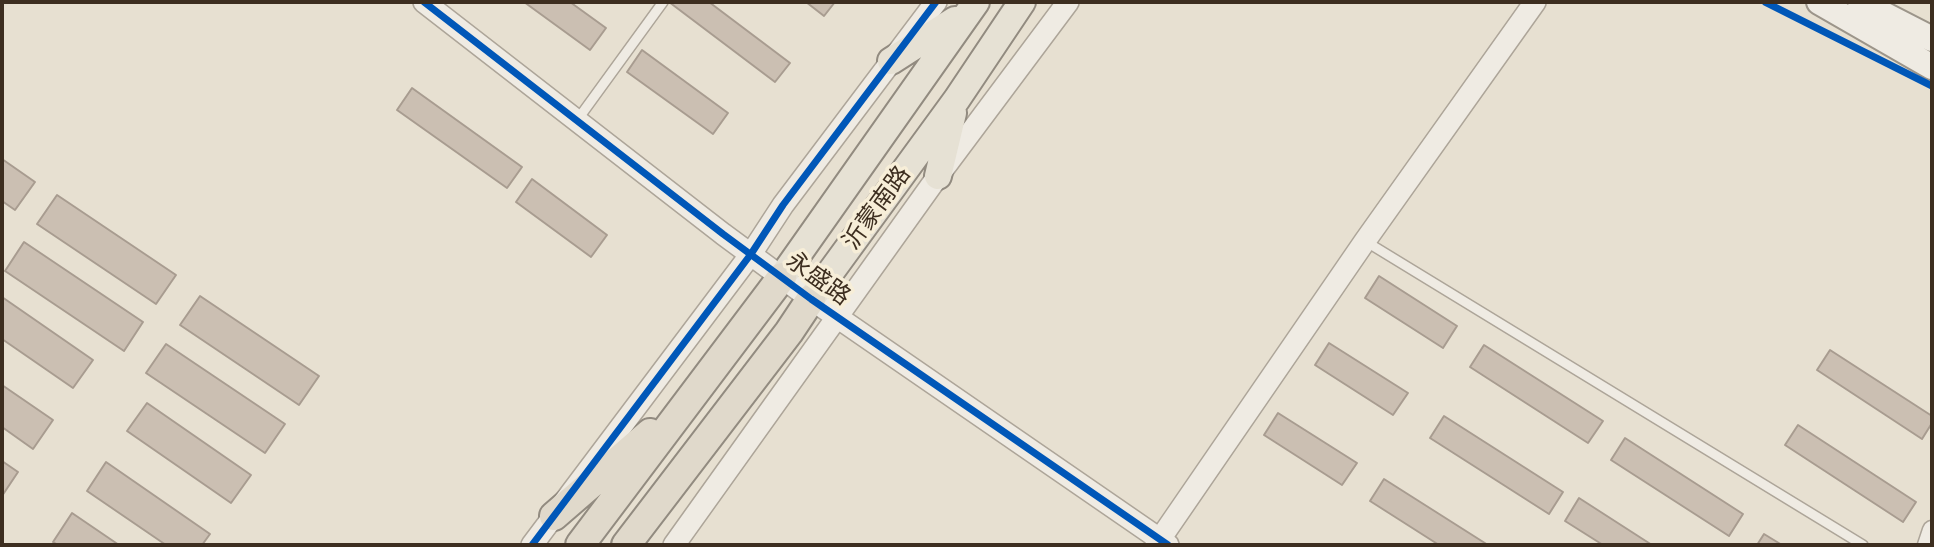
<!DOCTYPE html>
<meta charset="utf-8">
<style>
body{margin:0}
#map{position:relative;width:1934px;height:547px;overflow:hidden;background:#e7e0d1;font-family:"IBM Plex Serif",serif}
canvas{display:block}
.frame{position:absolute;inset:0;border:4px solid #3d2e20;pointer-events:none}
</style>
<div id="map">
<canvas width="1934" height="547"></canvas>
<div class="frame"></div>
</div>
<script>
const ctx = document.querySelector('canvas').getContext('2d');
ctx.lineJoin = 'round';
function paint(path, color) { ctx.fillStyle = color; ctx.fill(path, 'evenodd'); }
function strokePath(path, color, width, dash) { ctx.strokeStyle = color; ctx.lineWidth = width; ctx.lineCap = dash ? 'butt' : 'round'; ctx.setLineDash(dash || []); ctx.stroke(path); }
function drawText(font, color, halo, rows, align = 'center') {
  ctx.font = font + ' "IBM Plex Serif","Noto Sans SC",serif'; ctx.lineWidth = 7; ctx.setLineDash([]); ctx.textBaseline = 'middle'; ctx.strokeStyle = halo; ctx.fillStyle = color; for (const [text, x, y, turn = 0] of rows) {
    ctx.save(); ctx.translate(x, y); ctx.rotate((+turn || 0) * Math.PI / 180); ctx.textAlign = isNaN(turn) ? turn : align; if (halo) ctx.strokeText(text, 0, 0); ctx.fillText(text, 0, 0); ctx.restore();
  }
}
const building = new Path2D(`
 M 524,2 L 570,2 L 606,28 L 590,50 Z
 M 669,2 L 709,2 L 790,63 L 775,82 Z
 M 806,2 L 835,2 L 824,16 Z
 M 642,50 L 728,113 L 713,134 L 627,72 Z
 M 412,88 L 522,167 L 507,188 L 397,110 Z
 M 2,159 L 35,182 L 15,210 L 2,201 Z
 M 532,179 L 607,235 L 591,257 L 516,202 Z
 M 57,195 L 176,275 L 156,304 L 37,224 Z
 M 24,242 L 143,322 L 124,351 L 5,271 Z
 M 1379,276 L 1457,326 L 1443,348 L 1365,298 Z
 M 200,296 L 319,376 L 299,405 L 180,325 Z
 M 2,297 L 93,360 L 73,388 L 2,339 Z
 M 1329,343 L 1408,393 L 1393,415 L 1315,365 Z
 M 166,344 L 285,424 L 265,453 L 146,373 Z
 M 1484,345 L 1603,421 L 1588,443 L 1470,367 Z
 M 1830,350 L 1932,416 L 1932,423 L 1922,439 L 1817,370 Z
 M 2,385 L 53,420 L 33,449 L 2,427 Z
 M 147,403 L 251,475 L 231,503 L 127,431 Z
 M 1278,413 L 1357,463 L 1342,485 L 1264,435 Z
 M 1444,416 L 1563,492 L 1549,514 L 1430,438 Z
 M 1798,425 L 1916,502 L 1903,522 L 1785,445 Z
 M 1625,438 L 1743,514 L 1729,536 L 1611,460 Z
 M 2,461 L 18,472 L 2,496 Z
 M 106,462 L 210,534 L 202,545 L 166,545 L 87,491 Z
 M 1384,479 L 1488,545 L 1439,545 L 1370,501 Z
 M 1579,498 L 1652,545 L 1603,545 L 1565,521 Z
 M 72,513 L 119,545 L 58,545 L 53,542 Z
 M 1764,534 L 1782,545 L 1757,545 Z`);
paint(building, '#cbbfb2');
strokePath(building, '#a89c90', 2);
const service = new Path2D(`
 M 578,119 L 663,2
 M 1365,241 L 1863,545`);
const minor = new Path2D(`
 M 1927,545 L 1932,530`);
const tertiary = new Path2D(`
 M 424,2 L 723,234 L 811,299 L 1168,545
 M 532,545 L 751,254 L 783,205 L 936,2
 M 674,545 L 938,176 L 1068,2
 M 1156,545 L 1365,241 L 1535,2`);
const secondary = new Path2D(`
 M 1819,2 L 1932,67
 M 1860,2 L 1932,39`);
const primary = new Path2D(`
 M 891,61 L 955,20
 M 938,176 L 953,113
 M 782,277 L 976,2
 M 811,299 L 957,99 L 1022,2`);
const trunk = new Path2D(`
 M 554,516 L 650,433
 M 580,545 L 782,277
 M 626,545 L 789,332 L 811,299`);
strokePath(service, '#ada599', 12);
strokePath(minor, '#ada599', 21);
strokePath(tertiary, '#ada599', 24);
strokePath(secondary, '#9c958a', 28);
strokePath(primary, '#928b80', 30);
strokePath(trunk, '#928b80', 32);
strokePath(service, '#efebe3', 9);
strokePath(minor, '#efebe3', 18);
strokePath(tertiary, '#efebe3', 21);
strokePath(secondary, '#efebe3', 24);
strokePath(primary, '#e6e1d4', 26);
strokePath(trunk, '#e0d9cb', 28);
strokePath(new Path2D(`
 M 424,2 L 723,234 L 811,299 L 1168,545
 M 1765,2 L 1932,86
 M 532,545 L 751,254 L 783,205 L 936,2`), '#0057b8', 7);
drawText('24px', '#3d2e20', '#f7eed8', [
 ["沂蒙南路",877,208,-54],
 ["永盛路",818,279,36]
]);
</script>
